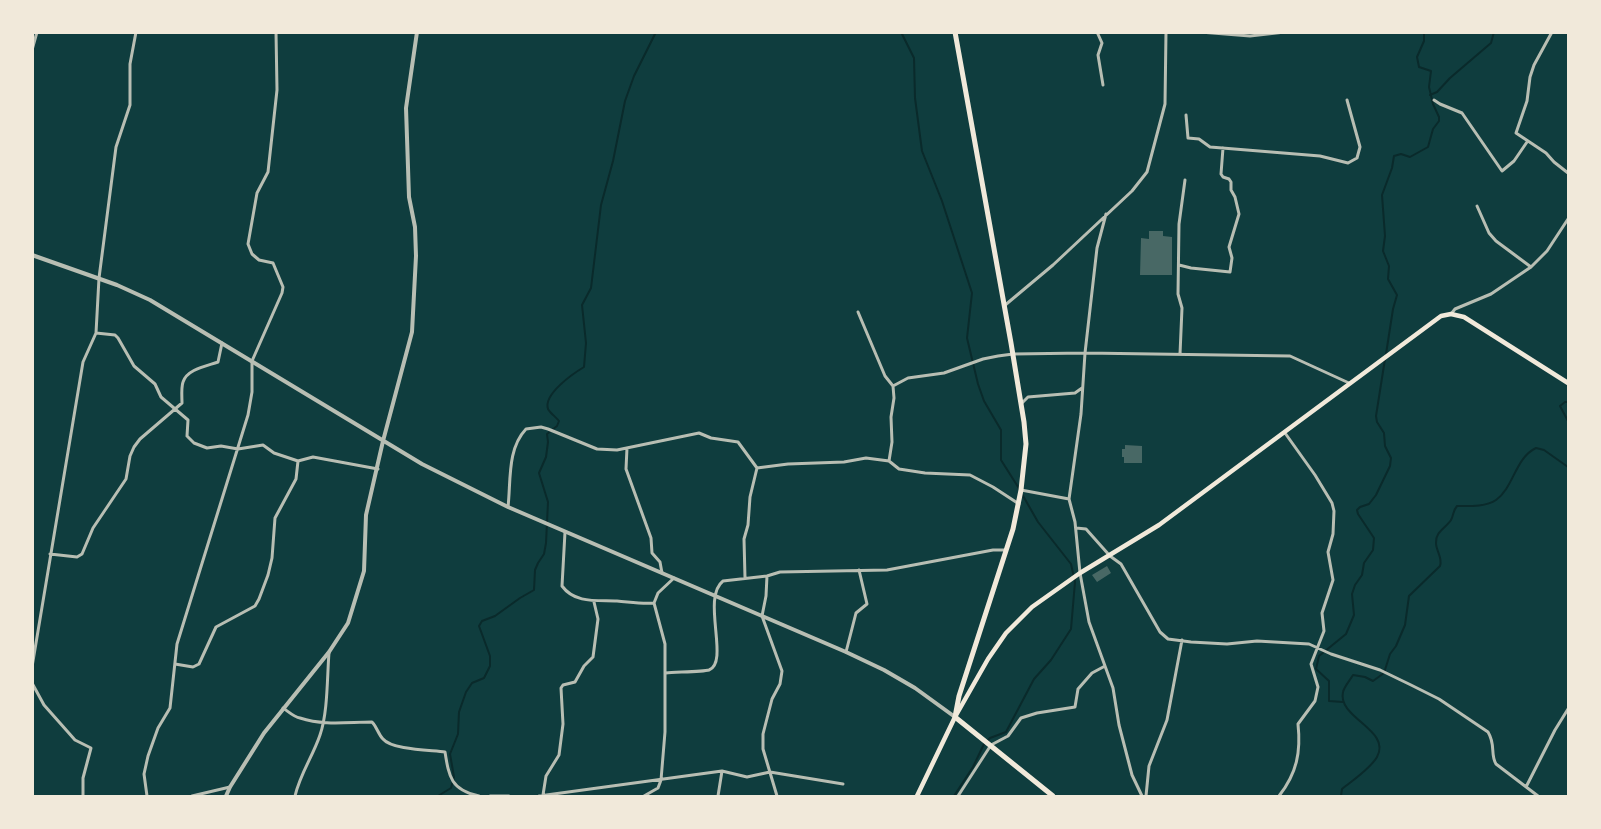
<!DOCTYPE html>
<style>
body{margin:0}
#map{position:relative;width:1601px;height:829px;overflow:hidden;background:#0f3d3e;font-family:"Nunito Sans",sans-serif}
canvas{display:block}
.frame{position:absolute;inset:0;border:34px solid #f1e9da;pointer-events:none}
</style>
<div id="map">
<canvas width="1601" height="829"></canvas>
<div class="frame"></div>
</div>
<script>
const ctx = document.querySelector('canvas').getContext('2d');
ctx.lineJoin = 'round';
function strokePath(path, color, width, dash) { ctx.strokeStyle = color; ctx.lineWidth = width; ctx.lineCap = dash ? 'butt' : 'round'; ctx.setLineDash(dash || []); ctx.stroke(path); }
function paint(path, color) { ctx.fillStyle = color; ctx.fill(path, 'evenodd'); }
strokePath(new Path2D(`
 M 901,32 L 914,58 L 915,98 L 922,151 L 942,201 L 972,293 L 967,338 L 978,384 L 984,401 L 1001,430 L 1001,460 L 1020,490
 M 1430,95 L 1437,92 L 1450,78 L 1491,43 L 1494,32
 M 1386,354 L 1393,309 L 1397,295 L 1388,279 L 1389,266 L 1383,251 L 1385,236 L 1382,195 L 1392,168 L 1394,156 L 1401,154 L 1410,157 L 1428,147 L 1433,129 L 1439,121 L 1439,117 L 1433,104 L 1429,87 L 1431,71 L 1419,67 L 1417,57 L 1424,41 L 1424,32
 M 1568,402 L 1565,402 L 1560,406 L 1568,421
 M 1343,702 L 1329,701 L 1329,681 L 1316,669 L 1319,656 L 1346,634 L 1354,615 L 1352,594 L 1355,585 L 1362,575 L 1364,563 L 1373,550 L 1374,538 L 1358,514 L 1357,510 L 1360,507 L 1369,504 L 1376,495 L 1390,466 L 1391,458 L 1385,446 L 1384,433 L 1377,422 L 1376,416 L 1385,359
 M 438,796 L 451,788 L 454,777 L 450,754 L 458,734 L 459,712 L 466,692 L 472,683 L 484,678 L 490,666 L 490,656 L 479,626 L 482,621 L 495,616 L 520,598 L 534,590 L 535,570 L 538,563 L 544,554 L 546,543 L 548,502 L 539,473 L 546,457 L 548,442 L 547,434 L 557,426 L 559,421 C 556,417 550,413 548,409 C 543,394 574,373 584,367 L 586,343 L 582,305 L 591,288 L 601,205 L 613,161 L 625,101 L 634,76 L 656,32
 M 954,796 L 973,767 L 984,744 L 990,738 L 1006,732 L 1034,679 L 1051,660 L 1071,629 L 1075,582 L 1071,564 L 1038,522 L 1022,494
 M 1341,796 L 1342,789 C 1353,780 1370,769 1377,757 C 1392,730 1337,718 1343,692 C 1344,687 1350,680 1353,675 L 1365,677 L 1373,681 L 1384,673 L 1390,654 L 1396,646 L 1405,625 L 1409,596 L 1440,566 C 1443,558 1436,551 1436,543 C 1435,532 1446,528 1451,520 C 1454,515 1452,512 1457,506 C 1468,506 1486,507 1496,500 C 1514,487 1515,458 1536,448 L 1544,450 L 1568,467`), '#0a2a2b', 2);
paint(new Path2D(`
 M 1149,231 L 1163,231 L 1163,236 L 1172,237 L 1172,275 L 1140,275 L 1141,238 L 1149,239 Z
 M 1125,445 L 1142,446 L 1142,463 L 1124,463 L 1124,457 L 1122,457 L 1122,449 L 1125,449 Z
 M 1107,566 L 1111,573 L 1097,582 L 1092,575 Z`), '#486865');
strokePath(new Path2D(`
 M 1097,32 L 1102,43 L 1098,55 L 1103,85
 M 1200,32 L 1250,36 L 1285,32
 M 1552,32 L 1534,65 L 1530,77 L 1527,101 L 1516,133 L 1546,153 L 1554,162 L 1568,173
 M 32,50 L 37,32
 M 1434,100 L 1440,104 L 1462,113 L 1502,171 L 1514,161 L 1527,142
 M 1186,115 L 1188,138 L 1199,139 L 1210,147 L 1320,156 L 1348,163 L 1357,158 L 1360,147 L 1347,100
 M 1477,206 L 1489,233 L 1496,241 L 1531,267
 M 1106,214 L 1097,248 L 1085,353 L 1081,414 L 1069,499 L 1075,522 L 1080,573 L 1089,622 L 1113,688 L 1119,725 L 1132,775 L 1142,796
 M 1179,265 L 1191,268 L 1230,272 L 1232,258 L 1229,247 L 1239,214 L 1235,197 L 1231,190 L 1231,182 L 1229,179 L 1223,177 L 1221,174 L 1223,148
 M 1004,306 L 1053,265 L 1132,191 L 1147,172 L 1165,104 L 1166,32
 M 858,312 L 885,376 L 893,386 L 894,398 L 891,417 L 892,442 L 889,461
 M 1451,314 L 1455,309 L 1491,294 L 1531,267 L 1547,251 L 1568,219
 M 96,333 L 115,335 L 118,338 L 134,366 L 155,384 L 161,397 L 188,420 L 187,436 L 194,443 L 207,448 L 221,446 L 238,449 L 263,445 L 274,453 L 298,461 L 313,457 L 378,469
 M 1180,354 L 1182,308 L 1178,294 L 1179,224 L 1185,180
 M 893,386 L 908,378 L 944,373 L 983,359 L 998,356 L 1013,354 L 1085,353 L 1290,356 L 1349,383
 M 1021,404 L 1028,397 L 1075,393 L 1082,388
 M 627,448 L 626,469 L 651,538 L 652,553 L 660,562 L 662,573
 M 757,468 L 788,464 L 844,462 L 866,458 L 889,461 L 899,469 L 925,473 L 970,475 L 993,487 L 1019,504
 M 1021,490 L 1069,499
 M 508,507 C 511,481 507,449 526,429 L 541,427 L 548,429 L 597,449 L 617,450 L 699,433 L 711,438 L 738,442 L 757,468 L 750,497 L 748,525 L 744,539 L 745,578
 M 1076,528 L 1086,529 L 1110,556 L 1121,564 L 1160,632 L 1168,639 L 1191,642 L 1227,644 L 1257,641 L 1309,644 L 1331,654 L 1380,670 L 1411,685 L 1439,699 L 1488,732 C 1496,745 1490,754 1496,764 L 1538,796
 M 565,532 L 562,586 C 575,604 598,600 617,601 C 630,602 641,604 654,603
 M 50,554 L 77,557 L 82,554 L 93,528 L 126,479 L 130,456 L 134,447 L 140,439 L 182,403 C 182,397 181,388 183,382 C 187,369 207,366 218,362 L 222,343
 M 767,576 L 766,596 L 762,616 L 782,671 L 780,684 L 772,699 L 763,734 L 763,749 L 777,796
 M 846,652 L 856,613 L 867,604 L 859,570
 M 175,664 L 193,667 L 199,664 L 216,627 L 255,606 L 259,599 L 268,575 L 272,558 L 275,518 L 296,479 L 298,461
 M 32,667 L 83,362 L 96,333 L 99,278 L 116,147 L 130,105 L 130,64 L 136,32
 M 666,673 C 674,672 702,672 709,670 C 730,662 701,598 723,581 L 767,576 L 780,572 L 887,570 L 993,550 L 1006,550
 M 32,683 L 44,705 L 75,740 L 91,748 L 83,778 L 83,796
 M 283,708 C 289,712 294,717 300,718 C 324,726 348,722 372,722 C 377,727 378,734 383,739 C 392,750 431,750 445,752 C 449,777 451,790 479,796
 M 1526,787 L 1555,730 L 1568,709
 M 543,795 L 546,776 L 559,755 L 563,724 L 561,688 L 563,685 L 575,682 L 584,666 L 593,657 L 598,619 L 594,602
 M 147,796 L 144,774 L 148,756 L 158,728 L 170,708 L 177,644 L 248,415 L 252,392 L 252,361 L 282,293 L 283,287 L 273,263 L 259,260 L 252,254 L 248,244 L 257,193 L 268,172 L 277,90 L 276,32
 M 192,796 L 230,787
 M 295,796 C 300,774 313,756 320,735 C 328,712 327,677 329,653
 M 490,796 L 509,796
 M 539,796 L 722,771 L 747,777 L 770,772 L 843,784
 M 644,796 L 658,788 L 661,780 L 665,732 L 665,644 L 654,603 L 658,593 L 674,578
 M 718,796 L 722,771
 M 958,796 L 991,745 L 1008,736 L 1021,718 L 1037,713 L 1075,707 L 1078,689 L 1092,673 L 1105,666
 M 1146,796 L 1149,766 L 1167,720 L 1182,640
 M 1279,796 C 1297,773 1301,752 1298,724 L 1315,701 L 1318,687 L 1311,664 L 1324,631 L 1322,613 L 1333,580 L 1328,552 L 1333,534 L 1334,511 L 1332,503 L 1315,475 L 1285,433`), '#b8beb3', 3);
strokePath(new Path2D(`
 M 32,255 L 117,285 L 150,300 L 422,464 L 508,507 L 846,652 L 884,670 L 915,688 L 955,717
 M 226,796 L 230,787 L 264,733 L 329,652 L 348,623 L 364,571 L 366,515 L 383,441 L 412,332 L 416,256 L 415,227 L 409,197 L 406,108 L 417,32`), '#b8beb3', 4);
strokePath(new Path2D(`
 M 917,796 L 955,717 L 988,659 L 1006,633 L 1032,607 L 1080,573 L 1159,525 L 1441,316 L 1451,314 L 1464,317 L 1568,383`), '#f1e9da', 4.5);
strokePath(new Path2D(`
 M 955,32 L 1011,343 L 1024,422 L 1026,444 L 1021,490 L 1013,529 L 959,696 L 955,717 L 1053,796`), '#f1e9da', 5);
</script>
